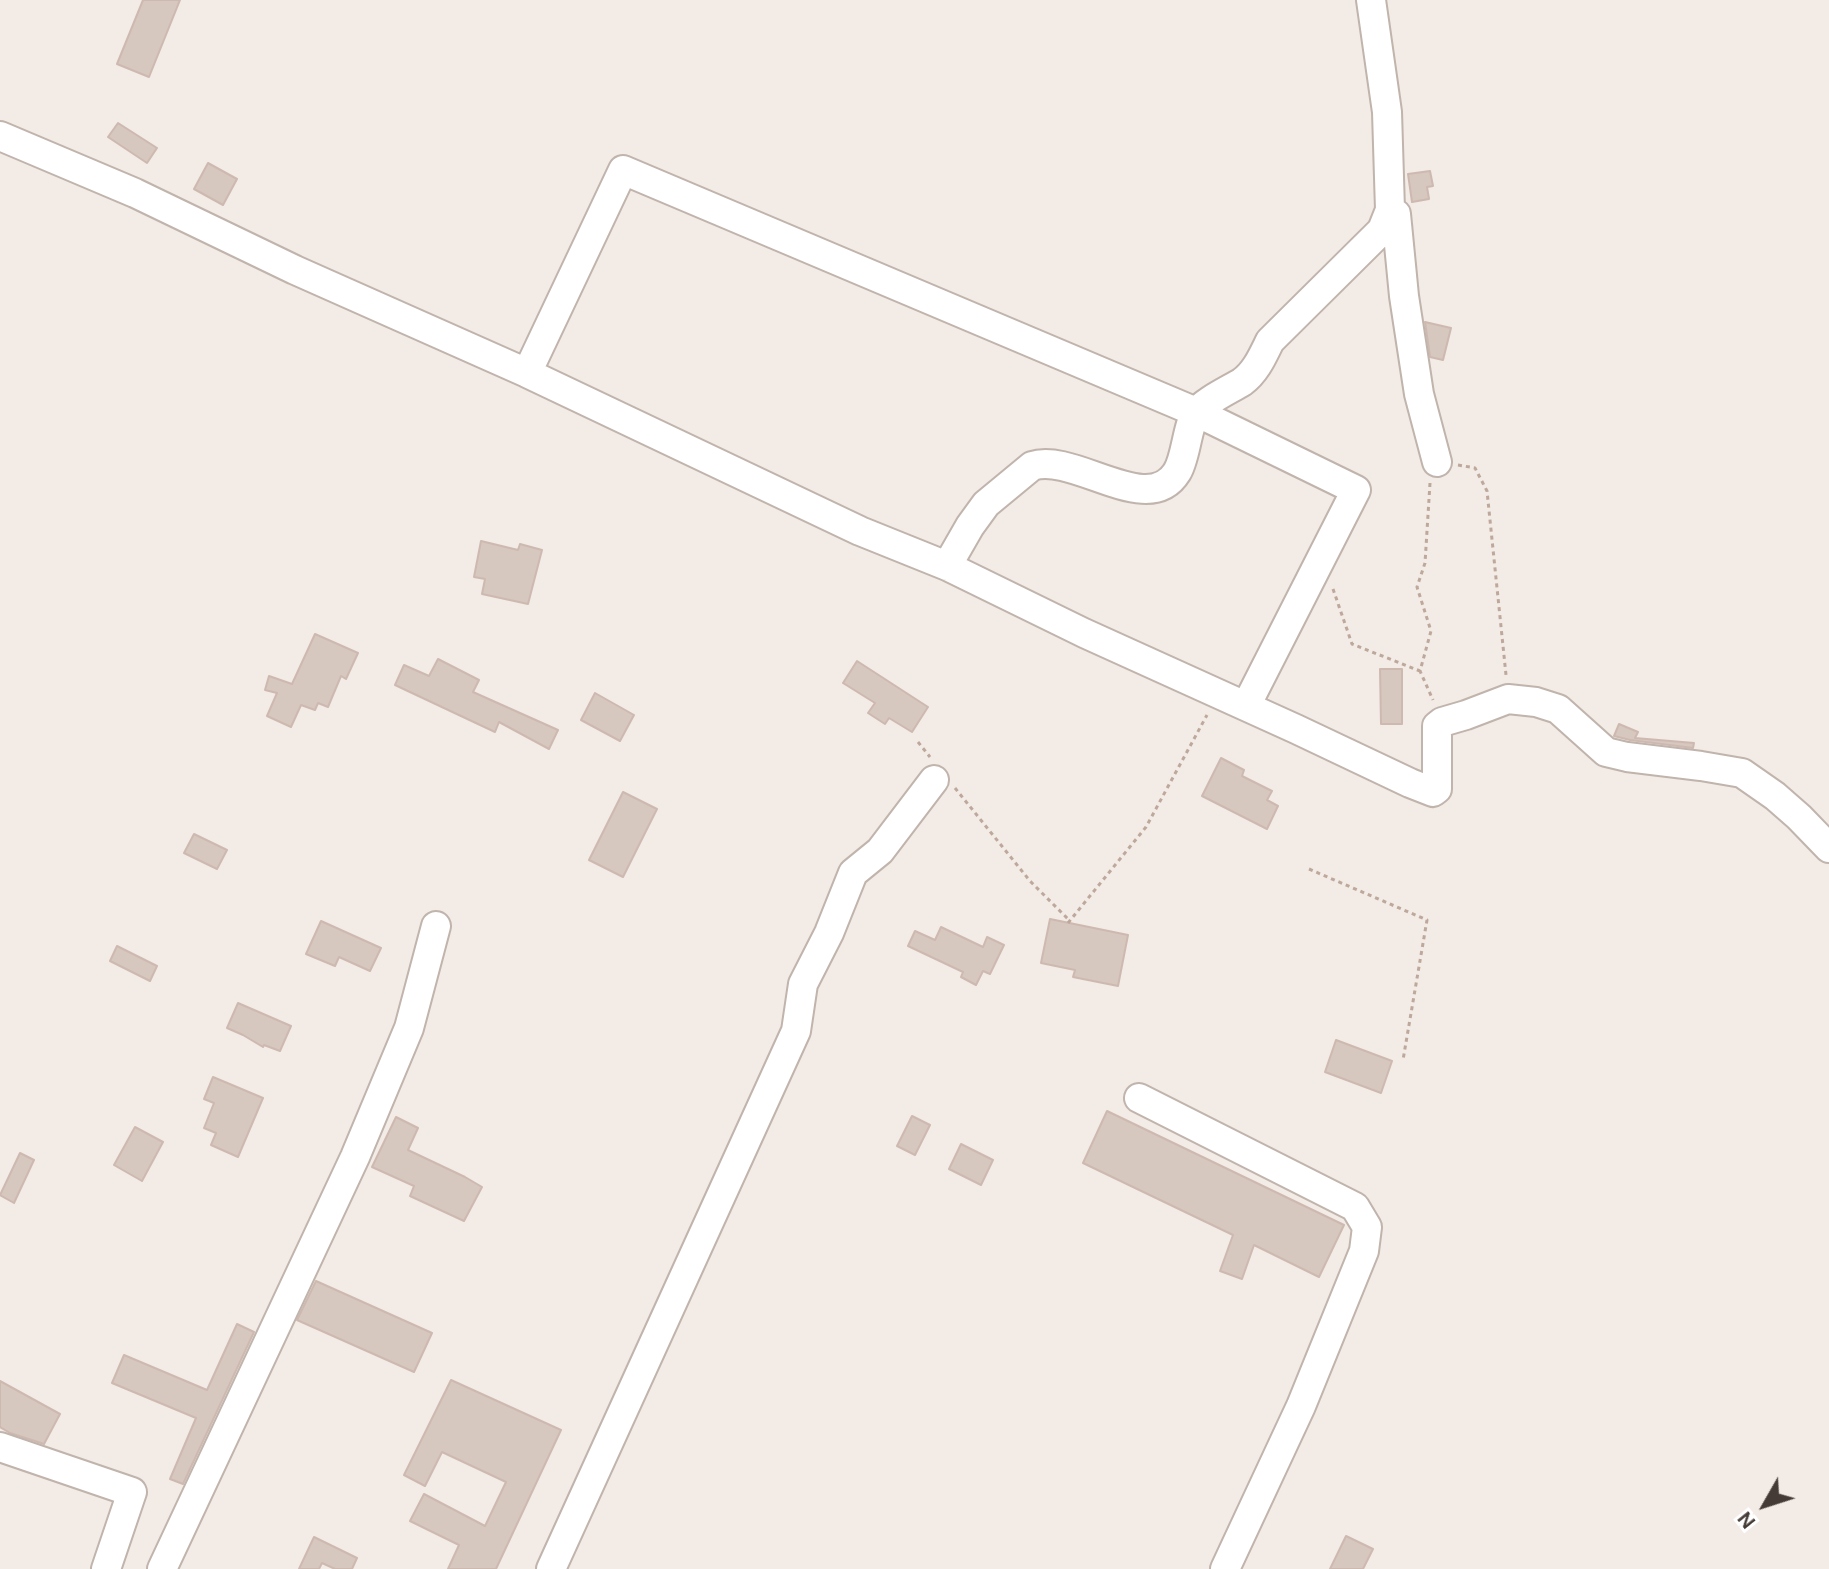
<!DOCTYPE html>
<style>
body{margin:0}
#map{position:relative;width:1829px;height:1569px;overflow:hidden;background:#f2ebe6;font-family:Karla,sans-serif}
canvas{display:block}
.north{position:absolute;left:1725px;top:1465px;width:80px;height:80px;-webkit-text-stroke:6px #fff;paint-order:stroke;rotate:231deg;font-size:22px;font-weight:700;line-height:32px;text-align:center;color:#453b36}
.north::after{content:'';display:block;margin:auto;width:28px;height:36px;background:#453b36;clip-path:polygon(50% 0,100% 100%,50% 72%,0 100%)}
</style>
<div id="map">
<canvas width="1829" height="1569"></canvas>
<div class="north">N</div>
</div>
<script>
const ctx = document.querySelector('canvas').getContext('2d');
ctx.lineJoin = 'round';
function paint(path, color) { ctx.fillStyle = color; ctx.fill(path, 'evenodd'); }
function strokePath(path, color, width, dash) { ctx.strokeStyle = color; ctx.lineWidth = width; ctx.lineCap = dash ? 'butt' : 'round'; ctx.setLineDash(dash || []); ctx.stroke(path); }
const building = new Path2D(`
 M 143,0 L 180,0 L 149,77 L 117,64 Z
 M 118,123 L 157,148 L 147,163 L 108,137 Z
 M 208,163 L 237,179 L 223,205 L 194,189 Z
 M 1430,171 L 1433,186 L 1427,187 L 1429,199 L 1412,202 L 1408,174 Z
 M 1425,322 L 1451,328 L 1443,360 L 1430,357 Z
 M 481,541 L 518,550 L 520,544 L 542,550 L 528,604 L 482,594 L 485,579 L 474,577 Z
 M 315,634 L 358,653 L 346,679 L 341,676 L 328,707 L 318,703 L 315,710 L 301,705 L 291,727 L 267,716 L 277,693 L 265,690 L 269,676 L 292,684 Z
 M 438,659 L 479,680 L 473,692 L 558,730 L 549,749 L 499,722 L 495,732 L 395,685 L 404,665 L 429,676 Z
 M 857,661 L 928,707 L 912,732 L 889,718 L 885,724 L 868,713 L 875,703 L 843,683 Z
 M 1380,669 L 1402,669 L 1402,724 L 1381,724 Z
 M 595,693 L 634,715 L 620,741 L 581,720 Z
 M 1619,724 L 1638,732 L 1635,738 L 1694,743 L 1693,748 L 1630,740 L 1614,736 Z
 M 1221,758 L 1244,770 L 1242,776 L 1272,791 L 1267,800 L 1278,806 L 1267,829 L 1202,796 Z
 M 623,792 L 657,809 L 623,877 L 589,860 Z
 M 194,834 L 227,850 L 217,869 L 184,853 Z
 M 1050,919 L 1128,935 L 1118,986 L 1073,977 L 1075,970 L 1041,963 Z
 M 321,921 L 381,948 L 370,971 L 339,957 L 335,966 L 306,954 Z
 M 941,927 L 983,947 L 987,937 L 1004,945 L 990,974 L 983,971 L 976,985 L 961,977 L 963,972 L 908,946 L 915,931 L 935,940 Z
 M 117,946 L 157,966 L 150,981 L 110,961 Z
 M 238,1003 L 291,1026 L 280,1051 L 264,1045 L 263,1047 L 243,1035 L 227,1028 Z
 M 1336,1040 L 1392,1061 L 1381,1093 L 1325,1072 Z
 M 213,1077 L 263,1098 L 238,1157 L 211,1145 L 216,1133 L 204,1128 L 214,1103 L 204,1099 Z
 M 1107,1111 L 1344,1225 L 1319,1277 L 1254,1245 L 1242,1279 L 1220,1271 L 1233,1235 L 1083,1163 Z
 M 912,1116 L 930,1125 L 915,1155 L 897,1146 Z
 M 396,1117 L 418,1128 L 408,1150 L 465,1177 L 482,1187 L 464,1221 L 410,1196 L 414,1186 L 372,1167 Z
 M 135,1127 L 163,1142 L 142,1181 L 114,1165 Z
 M 961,1144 L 993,1160 L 981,1185 L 949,1169 Z
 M 20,1153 L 34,1160 L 14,1203 L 0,1195 Z
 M 316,1281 L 432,1333 L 414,1372 L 297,1320 Z
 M 237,1324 L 254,1332 L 183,1484 L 170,1479 L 196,1418 L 112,1383 L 124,1355 L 207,1390 Z
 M 451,1380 L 561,1430 L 496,1569 L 448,1569 L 459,1545 L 410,1521 L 424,1494 L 485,1526 L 506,1482 L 442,1452 L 425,1486 L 404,1475 Z
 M 0,1381 L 60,1414 L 44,1444 L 10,1433 L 0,1427 Z
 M 1346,1536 L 1373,1549 L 1363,1569 L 1330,1569 Z
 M 314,1537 L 357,1558 L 352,1569 L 335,1569 L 322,1563 L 319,1569 L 299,1569 Z`);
paint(building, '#d6c7bf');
strokePath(building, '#ceb9b0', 2);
const minor = new Path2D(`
 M 0,136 L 135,193 L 295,270 L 527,373 L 860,531 L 947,566 L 1084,633 L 1296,729 L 1410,783 L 1433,792 L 1437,789 L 1437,726 L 1442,722 L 1466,715 L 1508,699 L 1536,702 L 1558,709 L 1606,752 L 1627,757 L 1701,766 L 1742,773 L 1775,796 L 1799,817 L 1829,848
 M 1390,210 L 1396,214 L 1404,296 L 1419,394 L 1437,462
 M 527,373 L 623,170 L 1196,412 L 1356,490 L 1246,706
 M 947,566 L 970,526 L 986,504 L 1032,466 C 1075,452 1148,519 1177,472 C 1186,458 1187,426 1196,413 C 1203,402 1231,389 1242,382 C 1256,372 1263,355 1270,341 L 1382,230 L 1390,210 L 1387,112 L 1371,0
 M 1139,1098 L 1355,1207 L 1367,1227 L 1364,1251 L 1301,1406 L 1225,1569
 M 0,1447 L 132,1492 L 106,1569
 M 162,1569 L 355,1157 L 409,1028 L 436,926
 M 551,1569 L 796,1031 L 803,984 L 829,933 L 853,873 L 880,851 L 934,780`);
strokePath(minor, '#c0b4ac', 32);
strokePath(new Path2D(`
 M 1458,465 L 1475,468 L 1487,491 L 1506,675
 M 1430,483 L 1425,563 L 1417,587 L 1431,631 L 1420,671 L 1433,700
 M 1333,589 L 1352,644 L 1420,671
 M 918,742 L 930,757
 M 955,788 L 1030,881 L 1070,921
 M 1309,869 L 1427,920 L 1403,1060
 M 1068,923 L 1146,827 L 1207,715`), '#bea89b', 3, [4, 4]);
strokePath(minor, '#fff', 28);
</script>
